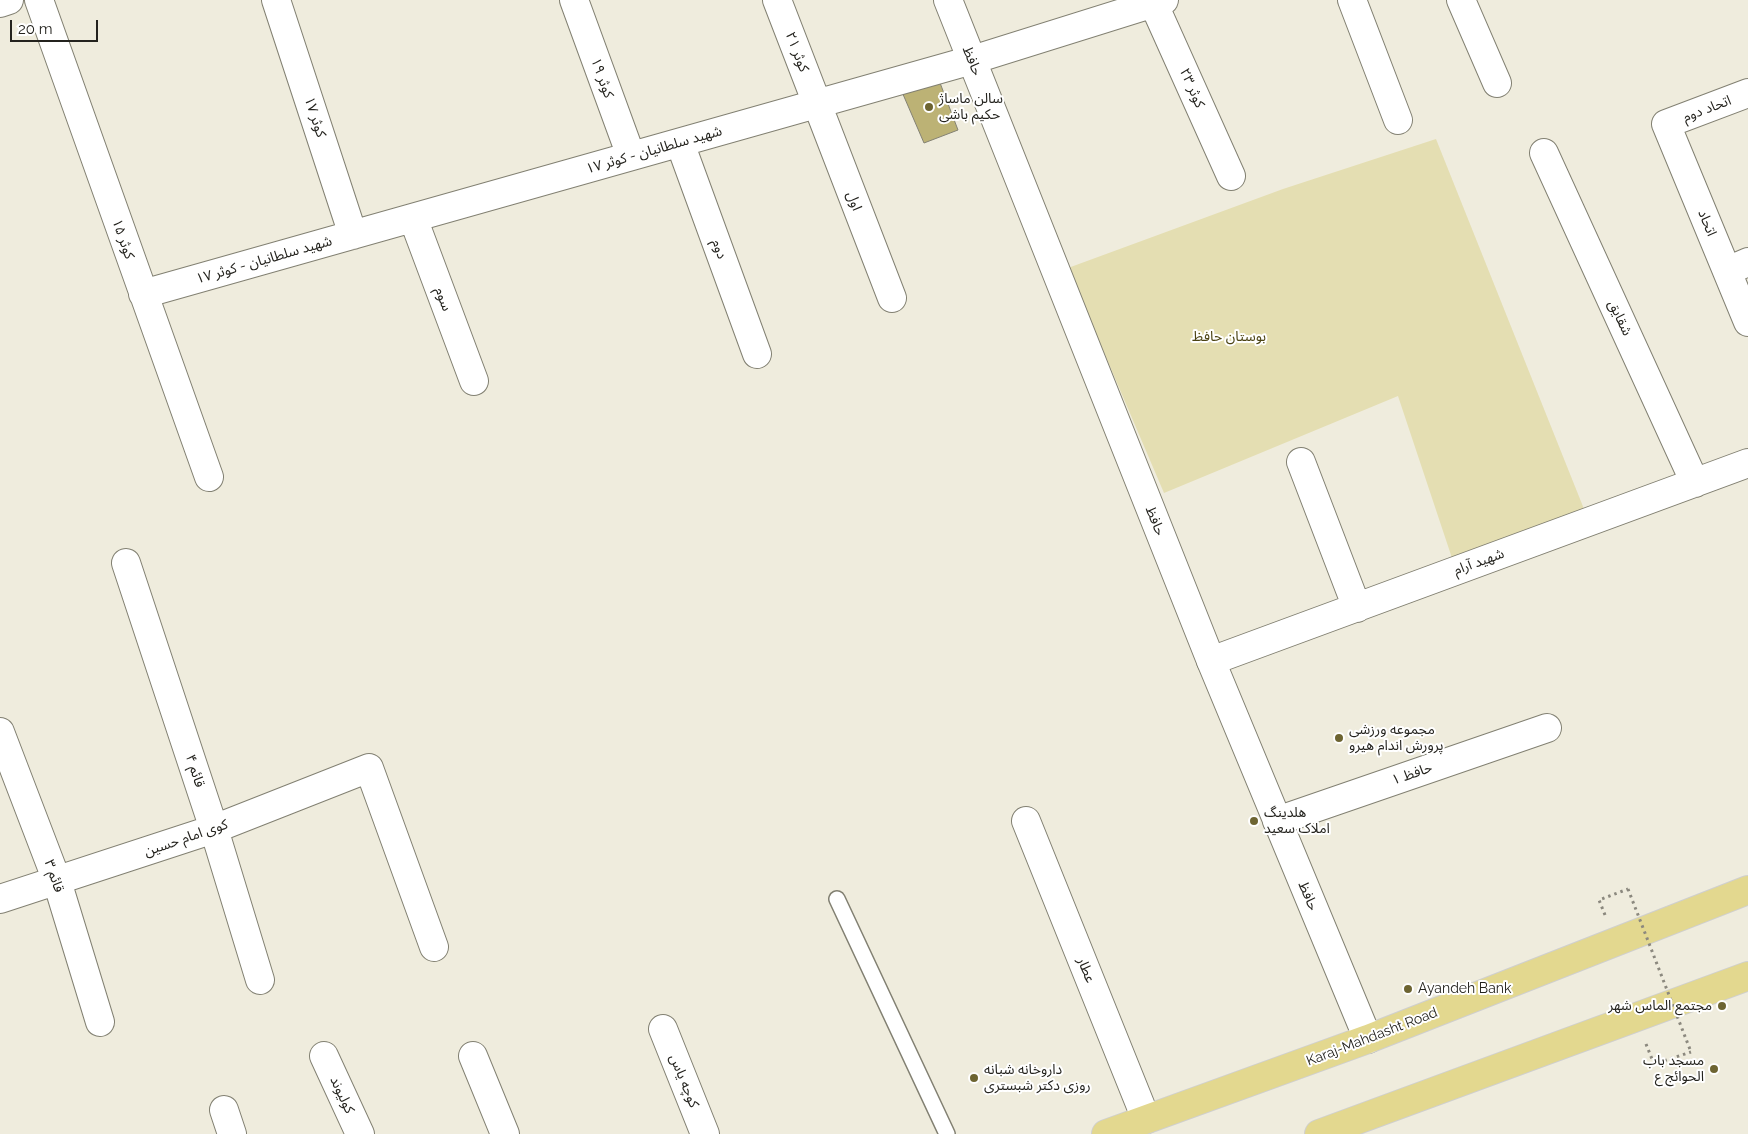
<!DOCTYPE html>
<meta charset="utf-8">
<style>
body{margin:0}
#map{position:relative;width:1748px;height:1134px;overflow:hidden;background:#efecdd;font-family:Raleway,sans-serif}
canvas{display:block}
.scale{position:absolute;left:10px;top:20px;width:88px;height:22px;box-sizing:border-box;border:2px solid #24231e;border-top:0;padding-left:6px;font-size:15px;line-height:18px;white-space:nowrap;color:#24231e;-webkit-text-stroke:4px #fff;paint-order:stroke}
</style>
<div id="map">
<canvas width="1748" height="1134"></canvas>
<div class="scale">20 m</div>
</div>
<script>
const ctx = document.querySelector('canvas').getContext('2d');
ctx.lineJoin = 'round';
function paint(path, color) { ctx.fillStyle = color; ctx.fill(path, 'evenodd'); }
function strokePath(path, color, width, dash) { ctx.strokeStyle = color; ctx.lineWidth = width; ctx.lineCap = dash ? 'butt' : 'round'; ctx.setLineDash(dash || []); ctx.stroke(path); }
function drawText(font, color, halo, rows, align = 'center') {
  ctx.font = font + ' Raleway,"Noto Sans Arabic",sans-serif'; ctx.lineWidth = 4; ctx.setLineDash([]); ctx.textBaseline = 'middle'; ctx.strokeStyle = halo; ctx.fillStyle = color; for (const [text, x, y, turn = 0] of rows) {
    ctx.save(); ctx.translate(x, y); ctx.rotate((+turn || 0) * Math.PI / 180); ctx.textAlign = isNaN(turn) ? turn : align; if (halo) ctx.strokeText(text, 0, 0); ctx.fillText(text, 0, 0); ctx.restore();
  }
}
paint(new Path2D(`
 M 1436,139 L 1584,509 L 1452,558 L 1398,396 L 1164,493 L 1068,268 L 1283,189 Z`), '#e4deb2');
const building = new Path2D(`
 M 937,75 L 958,130 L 924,143 L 899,85 Z`);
paint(building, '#bcb275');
strokePath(building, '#838173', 1);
const service = new Path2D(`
 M 837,899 L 947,1134`);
const minor = new Path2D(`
 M 39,0 L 209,477
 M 276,0 L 353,235
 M 574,0 L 631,156
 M 777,0 L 892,298
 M 1152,0 L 1231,176
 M 1352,0 L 1398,120
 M 1461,0 L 1497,83
 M 1748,93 L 1666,124 L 1748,322
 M 680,143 L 757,354
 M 1544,153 L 1695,483
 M 413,218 L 474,381
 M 1727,271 L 1748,262
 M 143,294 L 972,60 L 1164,0
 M 1301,462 L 1357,608
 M 126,563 L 214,829 L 260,980
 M 1211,661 L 1748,463
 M 0,732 L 57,881 L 100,1022
 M 1026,821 L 1146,1119
 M 1277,821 L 1547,728
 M 0,899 L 214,829 L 369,768 L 434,947
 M 663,1029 L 705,1134
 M 324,1056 L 360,1134
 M 473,1056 L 505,1134
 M 224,1110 L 232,1134`);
const tertiary = new Path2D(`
 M 948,0 L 1211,661 L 1368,1039
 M 0,3 L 9,0`);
const primary = new Path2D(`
 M 1106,1134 L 1368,1039 L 1748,890
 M 1319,1134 L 1748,976`);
strokePath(service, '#828072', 18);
strokePath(minor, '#828072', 30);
strokePath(tertiary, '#828072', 30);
strokePath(primary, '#cfcfce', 30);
strokePath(new Path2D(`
 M 1605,915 L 1599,900 L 1628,889
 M 1646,1044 L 1654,1064 L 1691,1052`), '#8b887e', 3, [2.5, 4]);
strokePath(service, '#fff', 15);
strokePath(minor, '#fff', 28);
strokePath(tertiary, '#fff', 28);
strokePath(primary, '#e3d88f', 28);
strokePath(new Path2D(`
 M 1628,889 L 1691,1052`), '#8b887e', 3, [2.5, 4]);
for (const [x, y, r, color] of [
 [929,107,5,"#6d6431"],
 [1339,738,5,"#6d6431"],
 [1254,821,5,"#6d6431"],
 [1408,989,5,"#6d6431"],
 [1722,1006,5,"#6d6431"],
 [1714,1069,5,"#6d6431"],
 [974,1078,5,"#6d6431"]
]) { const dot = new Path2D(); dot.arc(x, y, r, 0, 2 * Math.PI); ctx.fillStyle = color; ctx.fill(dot); strokePath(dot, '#fff', 2); }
drawText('14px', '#24231e', '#fff', [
 ["کوثر ۲۱",797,52,69],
 ["حافظ",972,61,68],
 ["کوثر ۱۹",602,78,70],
 ["کوثر ۲۳",1192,88,66],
 ["اتحاد دوم",1707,109,-21],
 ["کوثر ۱۷",315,117,72],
 ["شهید سلطانیان - کوثر ۱۷",654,150,-16],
 ["اول",854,201,69],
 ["اتحاد",1707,223,68],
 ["کوثر ۱۵",123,239,71],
 ["دوم",719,249,70],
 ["شهید سلطانیان - کوثر ۱۷",264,260,-16],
 ["سوم",443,299,69],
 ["شقایق",1620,318,65],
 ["حافظ",1155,521,68],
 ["شهید آرام",1479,562,-20],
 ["قائم ۴",195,771,72],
 ["حافظ ۱",1412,774,-19],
 ["کوی امام حسین",186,838,-19],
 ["قائم ۳",54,876,71],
 ["حافظ",1308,896,67],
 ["عطار",1086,970,68],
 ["Karaj-Mahdasht Road",1372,1037,-21],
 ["کوچه یاس",684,1081,68],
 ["کولیوند",342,1095,65]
]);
drawText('14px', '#24231e', '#fff', [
 ["سالن ماساژ",939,99],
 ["حکیم باشی",939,115],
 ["مجموعه ورزشی",1349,730],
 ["پرورش اندام هیرو",1349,746],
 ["هلدینگ",1264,813],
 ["املاک سعید",1264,829],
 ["Ayandeh Bank",1418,989],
 ["مجتمع الماس شهر",1712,1006,"right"],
 ["مسجد باب",1704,1061,"right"],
 ["الحوائج ع",1704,1077,"right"],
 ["داروخانه شبانه",984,1070],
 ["روزی دکتر شبستری",984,1086]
], 'left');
drawText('14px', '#4b4313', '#fff', [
 ["بوستان حافظ",1229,337]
]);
</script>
